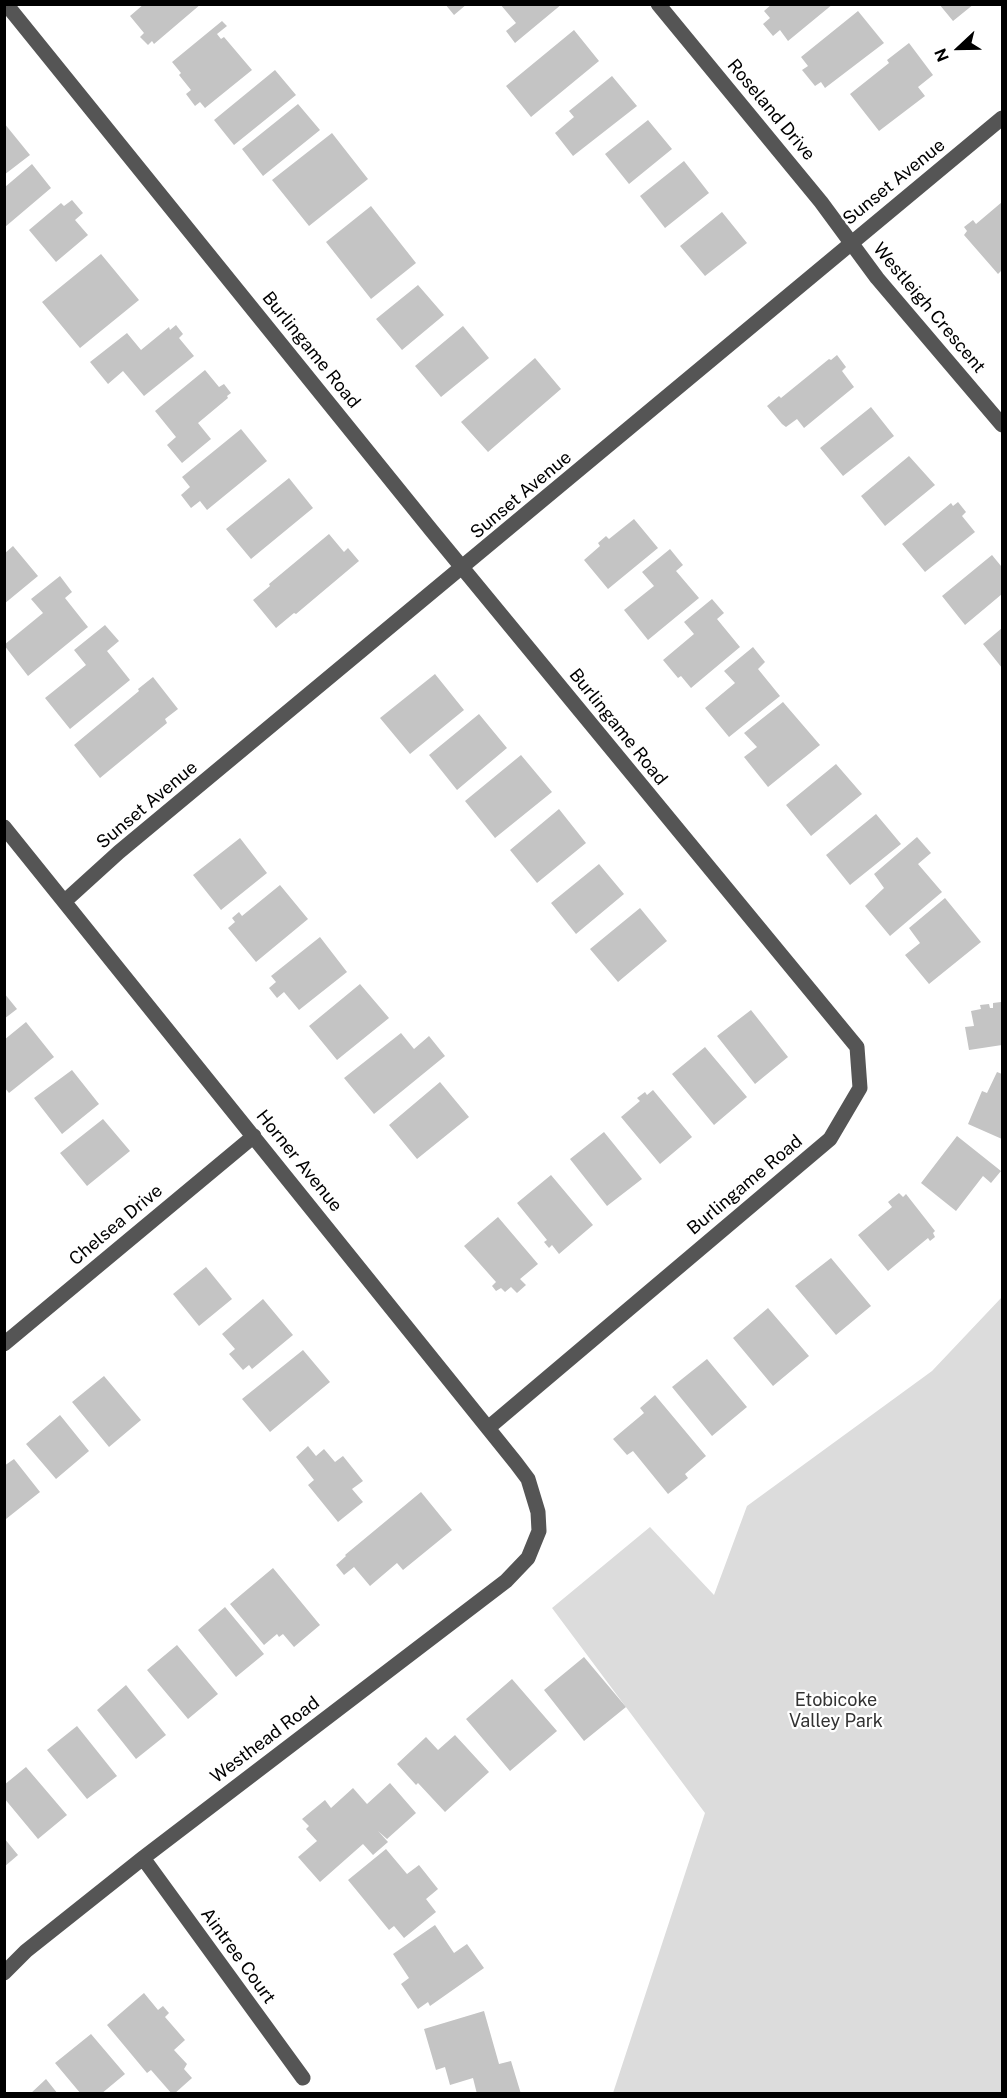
<!DOCTYPE html>
<style>
body{margin:0}
#map{position:relative;width:1007px;height:2098px;overflow:hidden;background:#fff;font-family:"Public Sans",sans-serif}
canvas{display:block}
.frame{position:absolute;inset:0;border:6px solid #000;pointer-events:none}
.north{position:absolute;left:929px;top:18px;width:60px;height:60px;-webkit-text-stroke:4px #fff;paint-order:stroke;rotate:248deg;font-size:16px;font-weight:700;line-height:24px;text-align:center;color:#000}
.north::after{content:'';display:block;margin:auto;width:21px;height:27px;background:#000;clip-path:polygon(50% 0,100% 100%,50% 72%,0 100%)}
</style>
<div id="map">
<canvas width="1007" height="2098"></canvas>
<div class="frame"></div>
<div class="north">N</div>
</div>
<script>
const ctx = document.querySelector('canvas').getContext('2d');
ctx.lineJoin = 'round';
function paint(path, color) { ctx.fillStyle = color; ctx.fill(path, 'evenodd'); }
function strokePath(path, color, width, dash) { ctx.strokeStyle = color; ctx.lineWidth = width; ctx.lineCap = dash ? 'butt' : 'round'; ctx.setLineDash(dash || []); ctx.stroke(path); }
function drawText(font, color, halo, rows, align = 'center') {
  ctx.font = font + ' "Public Sans",sans-serif'; ctx.lineWidth = 4.5; ctx.setLineDash([]); ctx.textBaseline = 'middle'; ctx.strokeStyle = halo; ctx.fillStyle = color; for (const [text, x, y, turn = 0] of rows) {
    ctx.save(); ctx.translate(x, y); ctx.rotate((+turn || 0) * Math.PI / 180); ctx.textAlign = isNaN(turn) ? turn : align; if (halo) ctx.strokeText(text, 0, 0); ctx.fillText(text, 0, 0); ctx.restore();
  }
}
paint(new Path2D(`
 M 1002,1297 L 1002,2093 L 613,2093 L 705,1813 L 552,1608 L 650,1527 L 714,1595 L 747,1506 L 932,1371 Z`), '#dcdcdc');
paint(new Path2D(`
 M 144,4 L 201,4 L 154,44 L 152,41 L 148,45 L 140,37 L 144,33 L 130,16 Z
 M 445,4 L 467,4 L 454,15 Z
 M 500,4 L 562,4 L 515,43 L 506,31 L 516,23 Z
 M 772,4 L 833,4 L 788,41 L 780,30 L 773,36 L 763,24 L 770,18 L 764,11 Z
 M 939,4 L 974,4 L 953,21 Z
 M 858,11 L 884,43 L 825,88 L 821,82 L 815,86 L 802,70 L 808,66 L 801,57 Z
 M 222,21 L 227,26 L 217,34 L 221,39 L 224,37 L 252,70 L 205,108 L 200,102 L 195,106 L 186,94 L 191,90 L 179,75 L 181,73 L 172,62 Z
 M 574,30 L 599,61 L 531,117 L 506,86 Z
 M 909,43 L 933,75 L 918,87 L 925,96 L 879,131 L 850,94 L 889,63 L 887,60 Z
 M 275,70 L 296,95 L 234,145 L 214,120 Z
 M 612,76 L 637,106 L 573,156 L 555,133 L 574,117 L 569,111 Z
 M 298,104 L 320,130 L 263,176 L 242,149 Z
 M 648,120 L 672,149 L 629,184 L 605,154 Z
 M 4,123 L 30,155 L 4,175 Z
 M 332,133 L 368,179 L 309,226 L 272,180 Z
 M 684,161 L 709,193 L 665,228 L 640,196 Z
 M 32,164 L 51,188 L 5,227 L 5,187 Z
 M 72,200 L 83,213 L 75,220 L 88,235 L 56,262 L 29,230 L 61,203 L 64,206 Z
 M 1002,202 L 1002,270 L 998,274 L 964,235 L 967,231 L 964,227 L 973,220 L 976,224 Z
 M 371,206 L 416,263 L 371,299 L 326,242 Z
 M 722,212 L 747,243 L 705,276 L 680,246 Z
 M 101,254 L 139,300 L 80,348 L 42,302 Z
 M 418,285 L 444,315 L 402,350 L 376,319 Z
 M 176,325 L 183,334 L 179,338 L 194,356 L 144,396 L 123,371 L 108,384 L 90,362 L 127,333 L 141,350 L 169,327 L 170,330 Z
 M 463,326 L 489,358 L 441,397 L 415,366 Z
 M 837,355 L 846,367 L 842,371 L 854,387 L 804,428 L 797,419 L 786,427 L 782,424 L 767,406 L 779,396 L 781,398 L 829,359 L 831,360 Z
 M 535,358 L 561,389 L 488,452 L 461,422 Z
 M 205,370 L 219,387 L 224,384 L 231,393 L 227,396 L 228,398 L 198,423 L 211,439 L 182,463 L 167,445 L 176,437 L 155,411 Z
 M 871,407 L 894,436 L 843,476 L 820,448 Z
 M 241,429 L 267,461 L 207,510 L 200,501 L 191,508 L 181,495 L 190,487 L 182,477 Z
 M 909,456 L 935,485 L 885,526 L 861,496 Z
 M 289,478 L 313,508 L 251,559 L 226,529 Z
 M 958,502 L 966,512 L 962,516 L 975,532 L 925,572 L 902,544 L 951,503 L 953,506 Z
 M 634,519 L 658,548 L 608,589 L 584,560 L 600,546 L 598,543 L 606,536 L 609,539 Z
 M 329,534 L 344,552 L 348,548 L 359,561 L 296,614 L 294,613 L 276,628 L 253,600 L 270,586 L 269,584 Z
 M 13,546 L 38,576 L 4,604 L 4,554 Z
 M 670,549 L 683,565 L 676,571 L 699,598 L 648,640 L 624,610 L 654,586 L 642,572 Z
 M 992,555 L 1001,566 L 1002,565 L 1002,594 L 965,625 L 942,596 Z
 M 60,576 L 72,592 L 65,598 L 88,627 L 28,676 L 4,645 L 43,613 L 31,599 Z
 M 712,599 L 724,613 L 717,619 L 740,647 L 691,688 L 681,676 L 678,678 L 663,660 L 694,634 L 684,622 Z
 M 105,625 L 119,641 L 107,651 L 130,680 L 70,729 L 45,698 L 86,665 L 74,650 Z
 M 1002,628 L 1002,668 L 983,644 Z
 M 753,647 L 765,662 L 758,669 L 780,696 L 729,737 L 705,708 L 735,683 L 724,671 Z
 M 435,674 L 464,710 L 410,754 L 380,718 Z
 M 153,677 L 178,709 L 165,719 L 167,723 L 100,778 L 74,745 L 139,691 L 138,689 Z
 M 783,702 L 820,745 L 768,787 L 744,757 L 757,747 L 744,733 Z
 M 479,714 L 507,748 L 457,790 L 429,755 Z
 M 521,755 L 552,792 L 495,838 L 465,801 Z
 M 836,764 L 862,794 L 811,836 L 786,805 Z
 M 559,809 L 586,843 L 537,883 L 510,850 Z
 M 876,814 L 901,844 L 850,885 L 826,855 Z
 M 917,837 L 931,853 L 918,864 L 942,892 L 890,936 L 865,906 L 884,888 L 874,874 Z
 M 240,838 L 267,873 L 221,910 L 193,875 Z
 M 599,864 L 624,894 L 576,934 L 551,903 Z
 M 280,885 L 308,919 L 256,962 L 228,928 L 235,922 L 232,918 L 239,912 L 242,916 Z
 M 945,898 L 981,942 L 929,984 L 905,955 L 920,943 L 909,928 Z
 M 640,908 L 667,941 L 618,982 L 590,949 Z
 M 320,937 L 347,972 L 299,1010 L 284,992 L 277,998 L 269,988 L 276,982 L 271,976 Z
 M 360,984 L 389,1018 L 337,1060 L 309,1026 Z
 M 4,993 L 17,1009 L 4,1019 Z
 M 1001,1002 L 1002,1007 L 1002,1045 L 969,1050 L 965,1027 L 974,1026 L 971,1011 L 981,1009 L 980,1005 L 989,1004 L 990,1008 L 993,1008 L 993,1003 Z
 M 751,1010 L 788,1057 L 755,1084 L 717,1036 Z
 M 26,1022 L 54,1057 L 9,1093 L 4,1087 L 4,1040 Z
 M 401,1033 L 414,1049 L 429,1036 L 445,1056 L 374,1114 L 344,1078 Z
 M 705,1047 L 747,1097 L 714,1125 L 672,1074 Z
 M 72,1070 L 99,1104 L 62,1134 L 34,1098 Z
 M 997,1072 L 1002,1074 L 1002,1139 L 968,1124 L 982,1091 L 987,1093 Z
 M 440,1082 L 469,1117 L 417,1159 L 389,1125 Z
 M 653,1090 L 692,1137 L 660,1164 L 621,1117 L 640,1101 L 637,1098 L 645,1092 L 647,1095 Z
 M 103,1119 L 130,1151 L 87,1186 L 60,1153 Z
 M 604,1132 L 642,1179 L 607,1206 L 570,1159 Z
 M 957,1136 L 1001,1171 L 991,1183 L 983,1176 L 956,1211 L 921,1183 Z
 M 551,1175 L 593,1225 L 559,1254 L 552,1245 L 549,1248 L 544,1242 L 547,1240 L 517,1203 Z
 M 899,1193 L 903,1197 L 906,1194 L 935,1231 L 933,1233 L 935,1237 L 930,1241 L 928,1238 L 888,1271 L 858,1235 L 892,1207 L 888,1202 Z
 M 498,1217 L 538,1264 L 520,1279 L 526,1285 L 517,1293 L 511,1287 L 505,1292 L 501,1288 L 496,1291 L 492,1286 L 496,1282 L 464,1246 Z
 M 831,1258 L 871,1306 L 836,1335 L 795,1286 Z
 M 206,1267 L 232,1299 L 199,1326 L 173,1294 Z
 M 263,1299 L 293,1335 L 252,1369 L 249,1365 L 243,1370 L 229,1354 L 235,1349 L 222,1334 Z
 M 768,1308 L 809,1356 L 773,1386 L 733,1338 Z
 M 303,1350 L 330,1382 L 270,1432 L 242,1399 Z
 M 707,1359 L 747,1407 L 712,1436 L 672,1387 Z
 M 104,1376 L 141,1420 L 109,1447 L 72,1402 Z
 M 655,1395 L 706,1456 L 685,1474 L 688,1478 L 668,1494 L 633,1451 L 627,1455 L 613,1439 L 644,1413 L 640,1408 Z
 M 60,1415 L 89,1451 L 56,1479 L 26,1444 Z
 M 308,1446 L 316,1456 L 324,1449 L 335,1462 L 343,1456 L 363,1481 L 352,1489 L 363,1502 L 338,1522 L 308,1485 L 314,1480 L 296,1457 Z
 M 14,1459 L 40,1492 L 6,1519 L 4,1466 Z
 M 421,1492 L 452,1530 L 403,1570 L 397,1563 L 370,1586 L 354,1567 L 344,1575 L 336,1565 L 346,1556 L 345,1555 Z
 M 273,1568 L 320,1625 L 294,1647 L 283,1634 L 279,1637 L 277,1634 L 264,1645 L 230,1604 Z
 M 225,1607 L 264,1654 L 236,1677 L 198,1630 Z
 M 177,1645 L 218,1694 L 188,1719 L 147,1670 Z
 M 584,1657 L 626,1707 L 584,1741 L 544,1690 Z
 M 512,1679 L 557,1731 L 510,1771 L 466,1719 Z
 M 126,1685 L 166,1735 L 136,1759 L 97,1710 Z
 M 77,1726 L 117,1776 L 87,1799 L 47,1750 Z
 M 455,1735 L 489,1772 L 445,1812 L 418,1783 L 416,1785 L 397,1764 L 426,1737 L 438,1750 Z
 M 26,1767 L 67,1815 L 38,1839 L 4,1798 L 4,1785 Z
 M 390,1783 L 416,1813 L 387,1839 L 378,1831 L 388,1842 L 373,1855 L 363,1844 L 320,1882 L 298,1857 L 317,1841 L 306,1829 L 309,1826 L 302,1819 L 325,1800 L 331,1808 L 353,1788 L 367,1804 Z
 M 4,1838 L 18,1855 L 4,1867 Z
 M 386,1849 L 407,1874 L 419,1865 L 438,1889 L 426,1899 L 436,1912 L 404,1938 L 394,1926 L 389,1930 L 348,1880 Z
 M 435,1925 L 454,1953 L 467,1944 L 484,1968 L 430,2006 L 428,2002 L 418,2009 L 401,1984 L 409,1978 L 393,1954 Z
 M 144,1993 L 158,2010 L 163,2006 L 169,2013 L 165,2017 L 185,2040 L 174,2050 L 187,2064 L 184,2069 L 192,2078 L 174,2094 L 172,2094 L 151,2070 L 147,2073 L 107,2025 Z
 M 484,2011 L 499,2064 L 511,2061 L 521,2094 L 477,2094 L 473,2078 L 450,2085 L 445,2067 L 436,2070 L 424,2029 Z
 M 91,2034 L 125,2074 L 101,2094 L 81,2094 L 55,2063 Z
 M 46,2079 L 58,2094 L 30,2094 Z`), '#c4c4c4');
strokePath(new Path2D(`
 M 6,4 L 432,531 L 857,1047 L 860,1088 L 830,1139 L 488,1428
 M 658,4 L 821,202 L 877,278 L 1002,425
 M 4,827 L 516,1463 L 528,1479 L 538,1512 L 539,1531 L 528,1558 L 506,1581 L 143,1858 L 26,1951 L 4,1973
 M 65,901 L 119,852 L 1002,118
 M 4,1344 L 254,1136
 M 143,1858 L 303,2078`), '#555', 15);
drawText('18px', '#000', '#fff', [
 ["Roseland Drive",771,110,50],
 ["Sunset Avenue",894,182,-39],
 ["Westleigh Crescent",929,308,50],
 ["Burlingame Road",311,350,51],
 ["Sunset Avenue",521,495,-40],
 ["Burlingame Road",618,727,51],
 ["Sunset Avenue",147,805,-40],
 ["Horner Avenue",299,1161,51],
 ["Burlingame Road",745,1185,-40],
 ["Chelsea Drive",116,1225,-40],
 ["Westhead Road",265,1740,-37],
 ["Aintree Court",238,1956,54]
]);
drawText('18px', '#333', '#fff', [
 ["Etobicoke",836,1700],
 ["Valley Park",836,1721]
]);
</script>
